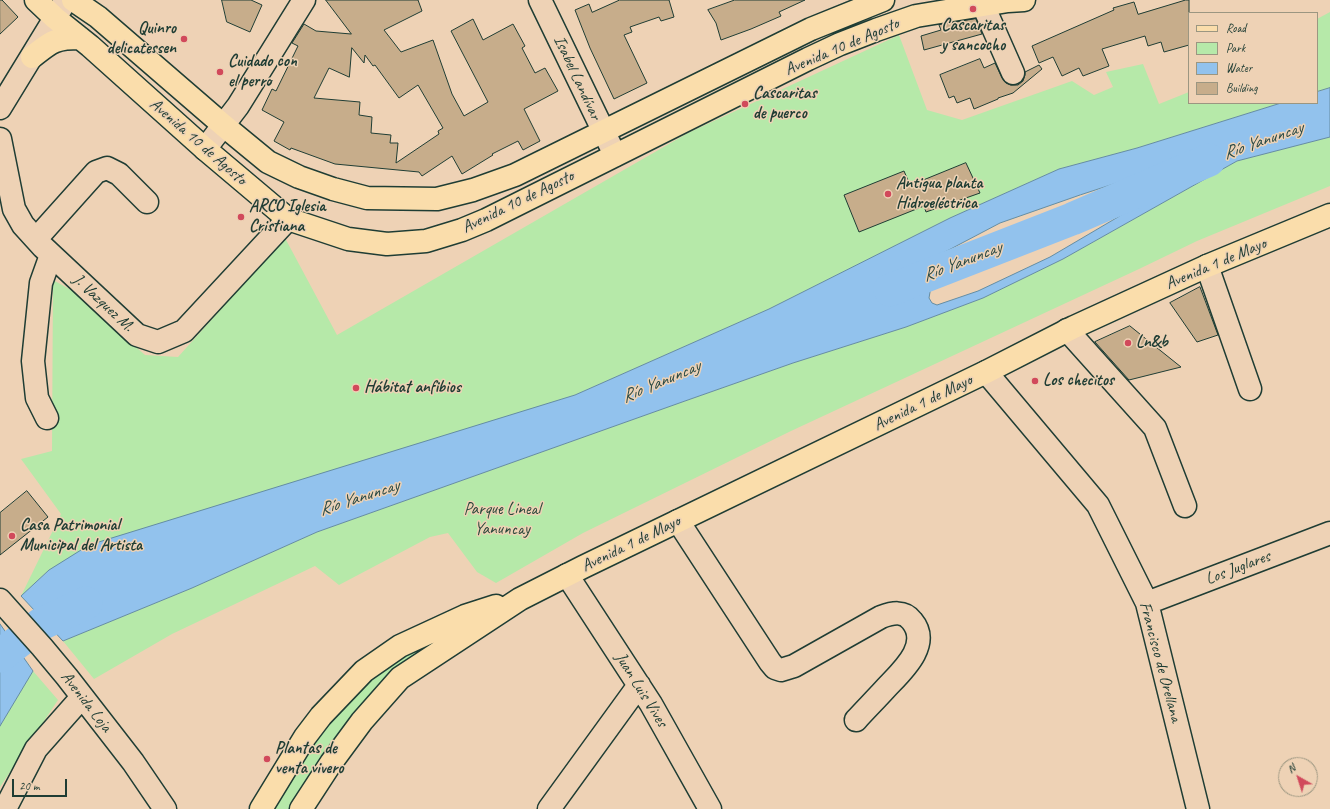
<!DOCTYPE html>
<meta charset="utf-8">
<style>
body{margin:0}
#map{position:relative;width:1330px;height:809px;overflow:hidden;background:#eed2b5;font-family:Caveat,sans-serif}
canvas{display:block}
.legend{position:absolute;left:1188px;top:12px;width:130px;height:92px;box-sizing:border-box;background:#eed2b5;border:1px solid #9b9681;margin:0;padding:5px 7px;list-style:none;font-size:12px;color:#1f3d34}
.legend li{display:flex;align-items:center;gap:8px;height:20px}
.legend b{width:20px;border:1px solid #9b9681}
.north{position:absolute;left:1278px;top:757px;width:40px;height:40px;box-sizing:border-box;background:#eed2b5;border:1px solid #9b9681;border-radius:50%;rotate:321deg;font-size:11px;font-weight:700;line-height:16px;text-align:center;color:#1f3d34}
.north::after{content:'';display:block;margin:auto;width:14px;height:18px;background:#d1495b;clip-path:polygon(50% 0,100% 100%,50% 72%,0 100%)}
.scale{position:absolute;left:12px;top:779px;width:55px;height:18px;box-sizing:border-box;border:2px solid #1f3d34;border-top:0;padding-left:5px;font-size:12px;line-height:14px;white-space:nowrap;color:#1f3d34;-webkit-text-stroke:3px #eed2b5;paint-order:stroke}
</style>
<div id="map">
<canvas width="1330" height="809"></canvas>
<ul class="legend">
<li><b style="height:5px;background:#faddab"></b>Road</li>
<li><b style="height:11px;background:#b6e9a9"></b>Park</li>
<li><b style="height:11px;background:#92c2ed"></b>Water</li>
<li><b style="height:11px;background:#c7ad8b"></b>Building</li>
</ul>
<div class="north">N</div>
<div class="scale">20 m</div>
</div>
<script>
const ctx = document.querySelector('canvas').getContext('2d');
ctx.lineJoin = 'round';
function paint(path, color) { ctx.fillStyle = color; ctx.fill(path, 'evenodd'); }
function strokePath(path, color, width, dash) { ctx.strokeStyle = color; ctx.lineWidth = width; ctx.lineCap = dash ? 'butt' : 'round'; ctx.setLineDash(dash || []); ctx.stroke(path); }
function drawText(font, color, halo, rows, align = 'center') {
  ctx.font = font + ' Caveat,sans-serif'; ctx.lineWidth = 3; ctx.setLineDash([]); ctx.textBaseline = 'middle'; ctx.strokeStyle = halo; ctx.fillStyle = color; for (const [text, x, y, turn = 0] of rows) {
    ctx.save(); ctx.translate(x, y); ctx.rotate((+turn || 0) * Math.PI / 180); ctx.textAlign = isNaN(turn) ? turn : align; if (halo) ctx.strokeText(text, 0, 0); ctx.fillText(text, 0, 0); ctx.restore();
  }
}
paint(new Path2D(`
 M 1330,12 L 1330,88 L 1317,92 L 1317,19 Z
 M 899,35 L 927,110 L 962,120 L 1072,81 L 1094,95 L 1113,87 L 1106,72 L 1143,64 L 1159,104 L 1189,92 L 1189,103 L 1281,103 L 1137,148 L 1059,169 L 950,218 L 769,309 L 575,395 L 49,570 L 21,596 L 61,514 L 21,459 L 52,451 L 53,280 L 73,291 L 145,355 L 178,357 L 285,238 L 337,335 L 688,133 Z
 M 1330,137 L 1330,186 L 1197,241 L 1139,269 L 791,431 L 583,533 L 496,583 L 477,572 L 448,533 L 430,537 L 339,585 L 315,566 L 172,634 L 94,679 L 63,641 L 192,588 L 317,532 L 685,401 L 793,363 L 906,327 L 983,298 L 1063,259 L 1237,161 Z
 M 467,618 L 399,677 L 298,809 L 264,809 L 366,673 Z
 M 33,671 L 58,700 L 0,787 L 0,726 Z`), '#b6e9a9');
const water = new Path2D(`
 M 1330,88 L 1330,137 L 1237,161 L 1063,259 L 983,298 L 906,327 L 793,363 L 685,401 L 317,532 L 192,588 L 63,641 L 21,596 L 49,570 L 89,545 L 575,395 L 769,309 L 950,218 L 1059,169 L 1137,148 L 1281,103 L 1317,103 L 1317,92 ZM 1166,167 L 1173,166 L 1174,171 L 1150,195 L 1118,217 L 1050,257 L 978,291 L 937,305 L 932,303 L 929,298 L 935,263 L 938,256 L 943,253 L 1000,223 L 1080,195 Z
 M 0,624 L 33,671 L 0,726 Z`);
paint(water, '#92c2ed');
strokePath(water, '#648da3', 1);
strokePath(new Path2D(`
 M 890,290 L 1072,219 L 1209,160
 M 0,656 L 41,624 L 86,603`), '#92c2ed', 33);
const building = new Path2D(`
 M 0,0 L 2,0 L 18,17 L 0,34 Z
 M 222,0 L 251,0 L 262,5 L 250,32 L 227,22 Z
 M 326,0 L 418,0 L 422,11 L 384,30 L 401,52 L 433,40 L 452,94 L 464,116 L 488,102 L 451,31 L 473,19 L 483,40 L 513,24 L 525,46 L 522,48 L 535,73 L 545,68 L 558,91 L 524,109 L 540,141 L 523,150 L 518,141 L 492,154 L 493,155 L 462,174 L 452,156 L 422,176 L 419,172 L 335,164 L 291,148 L 290,150 L 274,141 L 284,122 L 262,110 L 272,89 L 276,91 L 298,46 L 292,43 L 304,24 L 316,31 L 351,34 ZM 352,48 L 364,63 L 365,55 L 373,66 L 375,65 L 399,98 L 418,85 L 443,128 L 438,131 L 439,134 L 396,163 L 398,143 L 390,143 L 391,135 L 371,133 L 372,117 L 359,115 L 360,102 L 314,98 L 329,68 L 349,77 Z
 M 620,0 L 669,0 L 674,17 L 661,21 L 659,17 L 630,27 L 632,32 L 624,35 L 647,83 L 614,99 L 590,48 L 575,10 L 589,4 L 592,12 Z
 M 735,0 L 805,0 L 779,12 L 781,16 L 751,29 L 721,40 L 716,23 L 708,10 Z
 M 1186,0 L 1189,0 L 1189,45 L 1164,52 L 1161,42 L 1148,46 L 1145,36 L 1102,49 L 1109,66 L 1083,76 L 1079,68 L 1062,76 L 1053,57 L 1039,63 L 1032,46 L 1114,10 L 1113,8 L 1134,2 L 1138,14 Z
 M 976,19 L 982,34 L 924,50 L 921,36 L 941,30 L 939,25 Z
 M 980,59 L 984,68 L 995,63 L 1002,78 L 1006,83 L 1011,85 L 1018,85 L 1023,81 L 1025,75 L 1025,72 L 1039,65 L 1042,69 L 1013,93 L 998,98 L 998,99 L 974,109 L 970,98 L 957,103 L 954,96 L 949,98 L 940,75 Z
 M 966,163 L 980,193 L 926,212 L 924,206 L 859,232 L 844,195 L 904,171 L 910,185 Z
 M 1200,287 L 1218,335 L 1197,342 L 1170,303 Z
 M 1130,326 L 1156,347 L 1181,367 L 1129,380 L 1095,342 Z
 M 27,491 L 48,517 L 0,555 L 0,513 Z`);
paint(building, '#c7ad8b');
strokePath(building, '#1f3d34', 1);
const minor = new Path2D(`
 M 540,0 L 615,155
 M 983,5 L 1013,73
 M 0,108 L 66,0
 M 0,139 L 14,209 L 23,225 L 43,247 L 137,335 L 158,342 L 184,331 L 288,219
 M 205,149 L 238,106 L 304,0
 M 36,239 L 96,172 L 107,168 L 119,174 L 147,202
 M 1207,266 L 1250,389
 M 1067,330 L 1155,428 L 1185,506
 M 986,372 L 1098,505 L 1147,603 L 1198,809
 M 47,418 L 37,398 L 33,361 L 41,283 L 51,255
 M 678,521 L 770,662 L 775,668 L 781,670 L 794,666 L 881,617 C 892,613 904,610 912,621 C 932,645 901,672 886,688 C 876,699 866,709 856,720
 M 567,575 L 651,704 L 710,809
 M 0,600 L 42,647 L 67,677 L 133,762 L 165,809
 M 1147,603 L 1330,533
 M 5,809 L 36,749 L 82,697
 M 549,809 L 639,685`);
const major = new Path2D(`
 M 36,0 L 55,18 L 90,46 L 205,149 L 288,219 L 348,239 L 387,244 L 426,241 L 462,230 L 486,220 L 808,59 L 840,44 L 876,30 L 916,16 L 1008,1 L 1024,0
 M 73,0 L 98,17 L 223,125 L 268,162 L 299,177 L 333,189 L 367,198 L 437,199 L 473,190 L 515,175 L 811,29 L 883,0
 M 32,57 C 51,42 54,38 80,38
 M 261,809 L 305,737 L 321,716 L 364,671 L 400,646 L 465,616 L 496,606
 M 301,809 L 331,763 L 362,721 L 400,678 L 520,599 L 583,567 L 986,372 L 1074,327 L 1207,266 L 1330,215`);
strokePath(minor, '#1f3d34', 25);
strokePath(major, '#1f3d34', 25);
strokePath(minor, '#eed2b5', 22);
strokePath(major, '#faddab', 22);
for (const [x, y, r, color] of [
 [973,9,4,"#d1495b"],
 [184,39,4,"#d1495b"],
 [220,72,4,"#d1495b"],
 [745,104,4,"#d1495b"],
 [888,194,4,"#d1495b"],
 [241,217,4,"#d1495b"],
 [1128,343,4,"#d1495b"],
 [1035,381,4,"#d1495b"],
 [356,388,4,"#d1495b"],
 [12,536,4,"#d1495b"],
 [267,759,4,"#d1495b"]
]) { const dot = new Path2D(); dot.arc(x, y, r, 0, 2 * Math.PI); ctx.fillStyle = color; ctx.fill(dot); strokePath(dot, '#eed2b5', 1.5); }
drawText('bold 17px', '#1f3d34', '#eed2b5', [
 ["Cascaritas",973,26,"center"],
 ["y sancocho",973,46,"center"],
 ["Quinro",176,29,"right"],
 ["delicatessen",176,49,"right"],
 ["Cuidado con",228,62],
 ["el perro",228,82],
 ["Cascaritas",753,94],
 ["de puerco",753,114],
 ["Antigua planta",896,184],
 ["Hidroeléctrica",896,204],
 ["ARCO Iglesia",249,207],
 ["Cristiana",249,227],
 ["Ln&b",1136,343],
 ["Los checitos",1043,381],
 ["Hábitat anfibios",364,388],
 ["Casa Patrimonial",20,526],
 ["Municipal del Artista",20,546],
 ["Plantas de",275,749],
 ["venta vivero",275,769]
], 'left');
drawText('17px', '#1f3d34', '#eed2b5', [
 ["Avenida 10 de Agosto",842,47,-23],
 ["Isabel Landívar",577,78,65],
 ["Avenida 10 de Agosto",198,142,41],
 ["Avenida 10 de Agosto",518,202,-26],
 ["Avenida 1 de Mayo",1216,264,-23],
 ["J. Vazquez M.",103,303,43],
 ["Avenida 1 de Mayo",923,403,-26],
 ["Avenida 1 de Mayo",631,544,-26],
 ["Los Juglares",1238,568,-21],
 ["Francisco de Orellana",1160,662,75],
 ["Juan Luis Vives",641,690,58],
 ["Avenida Loja",86,702,52]
]);
drawText('17px', '#27463a', '#eed2b5', [
 ["Parque Lineal",502,510],
 ["Yanuncay",502,530]
]);
drawText('italic 18px', '#2a4a46', '#eed2b5', [
 ["Río Yanuncay",1263,141,-19],
 ["Río Yanuncay",962,262,-21],
 ["Río Yanuncay",661,382,-23],
 ["Río Yanuncay",359,498,-18]
]);
</script>
